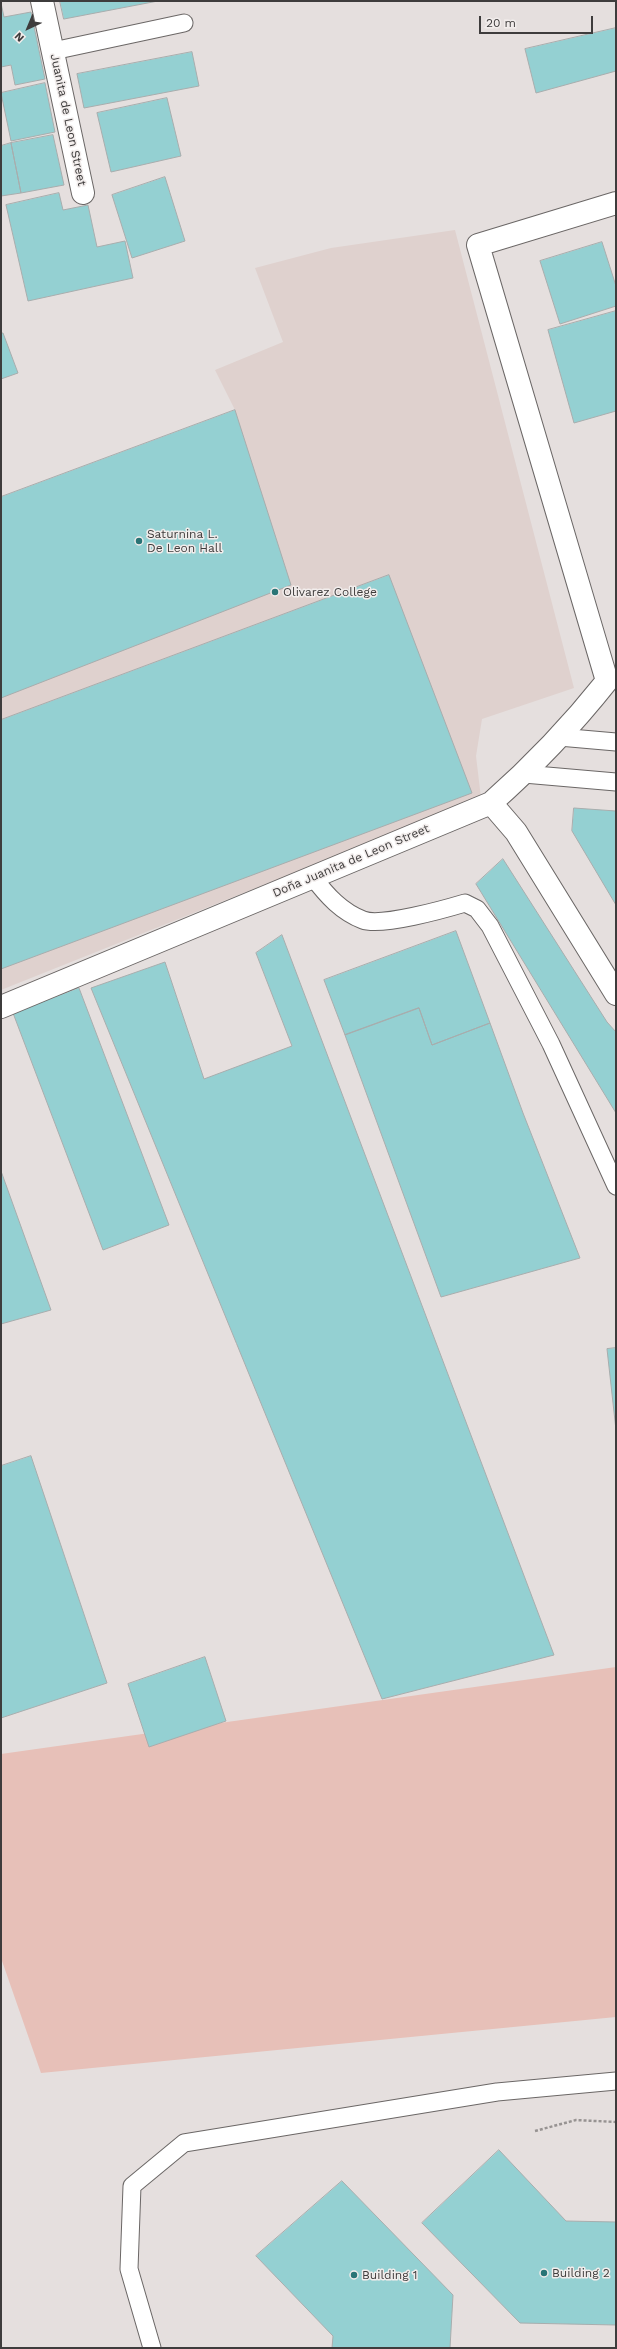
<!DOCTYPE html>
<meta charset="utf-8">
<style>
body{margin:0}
#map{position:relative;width:617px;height:2349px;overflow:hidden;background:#e5dfde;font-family:"Work Sans",sans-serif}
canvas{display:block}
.frame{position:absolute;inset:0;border:2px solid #3e3c3c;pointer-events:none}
.north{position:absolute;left:8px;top:8px;width:40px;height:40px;-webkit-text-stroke:3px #f2edec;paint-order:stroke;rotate:224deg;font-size:11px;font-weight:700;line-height:16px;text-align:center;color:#3e3c3c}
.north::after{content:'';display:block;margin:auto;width:14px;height:18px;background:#3e3c3c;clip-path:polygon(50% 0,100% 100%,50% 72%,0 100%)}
.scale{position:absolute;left:479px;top:16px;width:114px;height:18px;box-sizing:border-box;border:2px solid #3e3c3c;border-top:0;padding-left:5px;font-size:12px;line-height:14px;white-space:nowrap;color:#3e3c3c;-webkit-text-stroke:3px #f2edec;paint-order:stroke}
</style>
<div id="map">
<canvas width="617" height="2349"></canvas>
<div class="frame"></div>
<div class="north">N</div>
<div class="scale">20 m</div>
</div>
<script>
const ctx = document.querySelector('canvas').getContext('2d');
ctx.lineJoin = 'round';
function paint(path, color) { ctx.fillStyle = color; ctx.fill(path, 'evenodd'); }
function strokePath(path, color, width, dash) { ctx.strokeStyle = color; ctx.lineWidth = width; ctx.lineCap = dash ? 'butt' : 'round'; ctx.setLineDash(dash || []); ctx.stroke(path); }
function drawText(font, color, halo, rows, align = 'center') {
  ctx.font = font + ' "Work Sans",sans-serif'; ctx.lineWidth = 3; ctx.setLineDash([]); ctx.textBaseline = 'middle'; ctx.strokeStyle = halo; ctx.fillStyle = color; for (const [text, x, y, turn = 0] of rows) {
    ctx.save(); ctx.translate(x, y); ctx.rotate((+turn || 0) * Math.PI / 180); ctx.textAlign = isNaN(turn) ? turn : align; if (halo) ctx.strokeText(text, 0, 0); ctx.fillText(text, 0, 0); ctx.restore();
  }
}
paint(new Path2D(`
 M 455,230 L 574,688 L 482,719 L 476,756 L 481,798 L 1,990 L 1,497 L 235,410 L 215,370 L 283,342 L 255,268 L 331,248 Z`), '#dfd1ce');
paint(new Path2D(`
 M 616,1667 L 616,2017 L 41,2073 L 1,1958 L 1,1754 Z`), '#e7c0b8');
const building = new Path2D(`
 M 60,1 L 158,1 L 64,19 Z
 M 1,3 L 4,17 L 31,12 L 45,79 L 15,85 L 11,65 L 1,67 Z
 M 616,28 L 616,71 L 536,93 L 525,49 Z
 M 192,52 L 199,86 L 84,108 L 77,74 Z
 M 45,83 L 55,132 L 11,141 L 1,93 Z
 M 167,98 L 181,156 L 111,172 L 97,113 Z
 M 53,135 L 64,185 L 21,193 L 11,143 Z
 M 11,143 L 21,193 L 1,196 L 1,146 Z
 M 165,177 L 185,241 L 132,258 L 112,195 Z
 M 59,193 L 63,210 L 88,205 L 97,247 L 125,241 L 133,278 L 28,301 L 6,205 Z
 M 602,242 L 616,286 L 616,306 L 560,324 L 540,261 Z
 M 616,311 L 616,411 L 574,423 L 548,330 Z
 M 1,333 L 3,333 L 18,373 L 1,379 Z
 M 235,410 L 291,585 L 1,698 L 1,497 Z
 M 389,575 L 472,793 L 1,969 L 1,720 Z
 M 574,808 L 616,811 L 616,905 L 572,831 Z
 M 503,859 L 607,1022 L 616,1032 L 616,1113 L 476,884 Z
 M 456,931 L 490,1023 L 432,1045 L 419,1008 L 345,1035 L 324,980 Z
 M 282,935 L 554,1655 L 382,1699 L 91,988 L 165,962 L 204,1079 L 292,1046 L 256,953 Z
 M 79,988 L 169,1225 L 103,1250 L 13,1013 Z
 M 419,1008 L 432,1045 L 490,1023 L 523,1113 L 580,1258 L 441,1297 L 345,1035 Z
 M 1,1171 L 51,1310 L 1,1324 Z
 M 616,1348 L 616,1430 L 607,1349 Z
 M 31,1456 L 107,1683 L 1,1718 L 1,1466 Z
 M 205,1657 L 226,1721 L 149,1747 L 128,1684 Z
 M 499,2150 L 566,2221 L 616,2222 L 616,2325 L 520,2323 L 422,2223 Z
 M 342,2181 L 453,2295 L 450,2348 L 332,2348 L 333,2336 L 256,2256 Z`);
paint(building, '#94d0d2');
strokePath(building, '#a8adad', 1);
const lane = new Path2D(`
 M 53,51 L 184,23
 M 559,737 L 616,742
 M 524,774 L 616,782
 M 313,877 C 327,896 342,912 363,920 C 381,927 445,909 465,903 L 477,909 L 490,926 L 551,1044 L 616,1186
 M 152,2348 L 129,2269 L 132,2186 L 184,2143 L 497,2092 L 616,2081`);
const street = new Path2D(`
 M 42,1 L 83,193
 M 491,803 C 533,766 572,725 607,681 L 478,245 L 616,203
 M 1,1007 L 491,803 L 516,832 L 616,994`);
strokePath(lane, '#6b6766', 19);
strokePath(street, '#6b6766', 24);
strokePath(new Path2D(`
 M 535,2131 L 576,2120 L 616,2122`), '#979392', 2.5, [3, 2]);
strokePath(lane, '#fff', 17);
strokePath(street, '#fff', 22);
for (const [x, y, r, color] of [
 [139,541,4,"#297476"],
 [275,592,4,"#297476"],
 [544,2273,4,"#297476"],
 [354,2275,4,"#297476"]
]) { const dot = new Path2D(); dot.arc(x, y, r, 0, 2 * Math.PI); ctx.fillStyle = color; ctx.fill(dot); strokePath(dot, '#f2edec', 1.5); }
drawText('12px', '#3e3c3c', '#f2edec', [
 ["Juanita de Leon Street",68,120,78],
 ["Doña Juanita de Leon Street",351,861,-23]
]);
drawText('12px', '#3e3c3c', '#f2edec', [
 ["Saturnina L.",147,534],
 ["De Leon Hall",147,548],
 ["Olivarez College",283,592],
 ["Building 2",552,2273],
 ["Building 1",362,2275]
], 'left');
</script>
